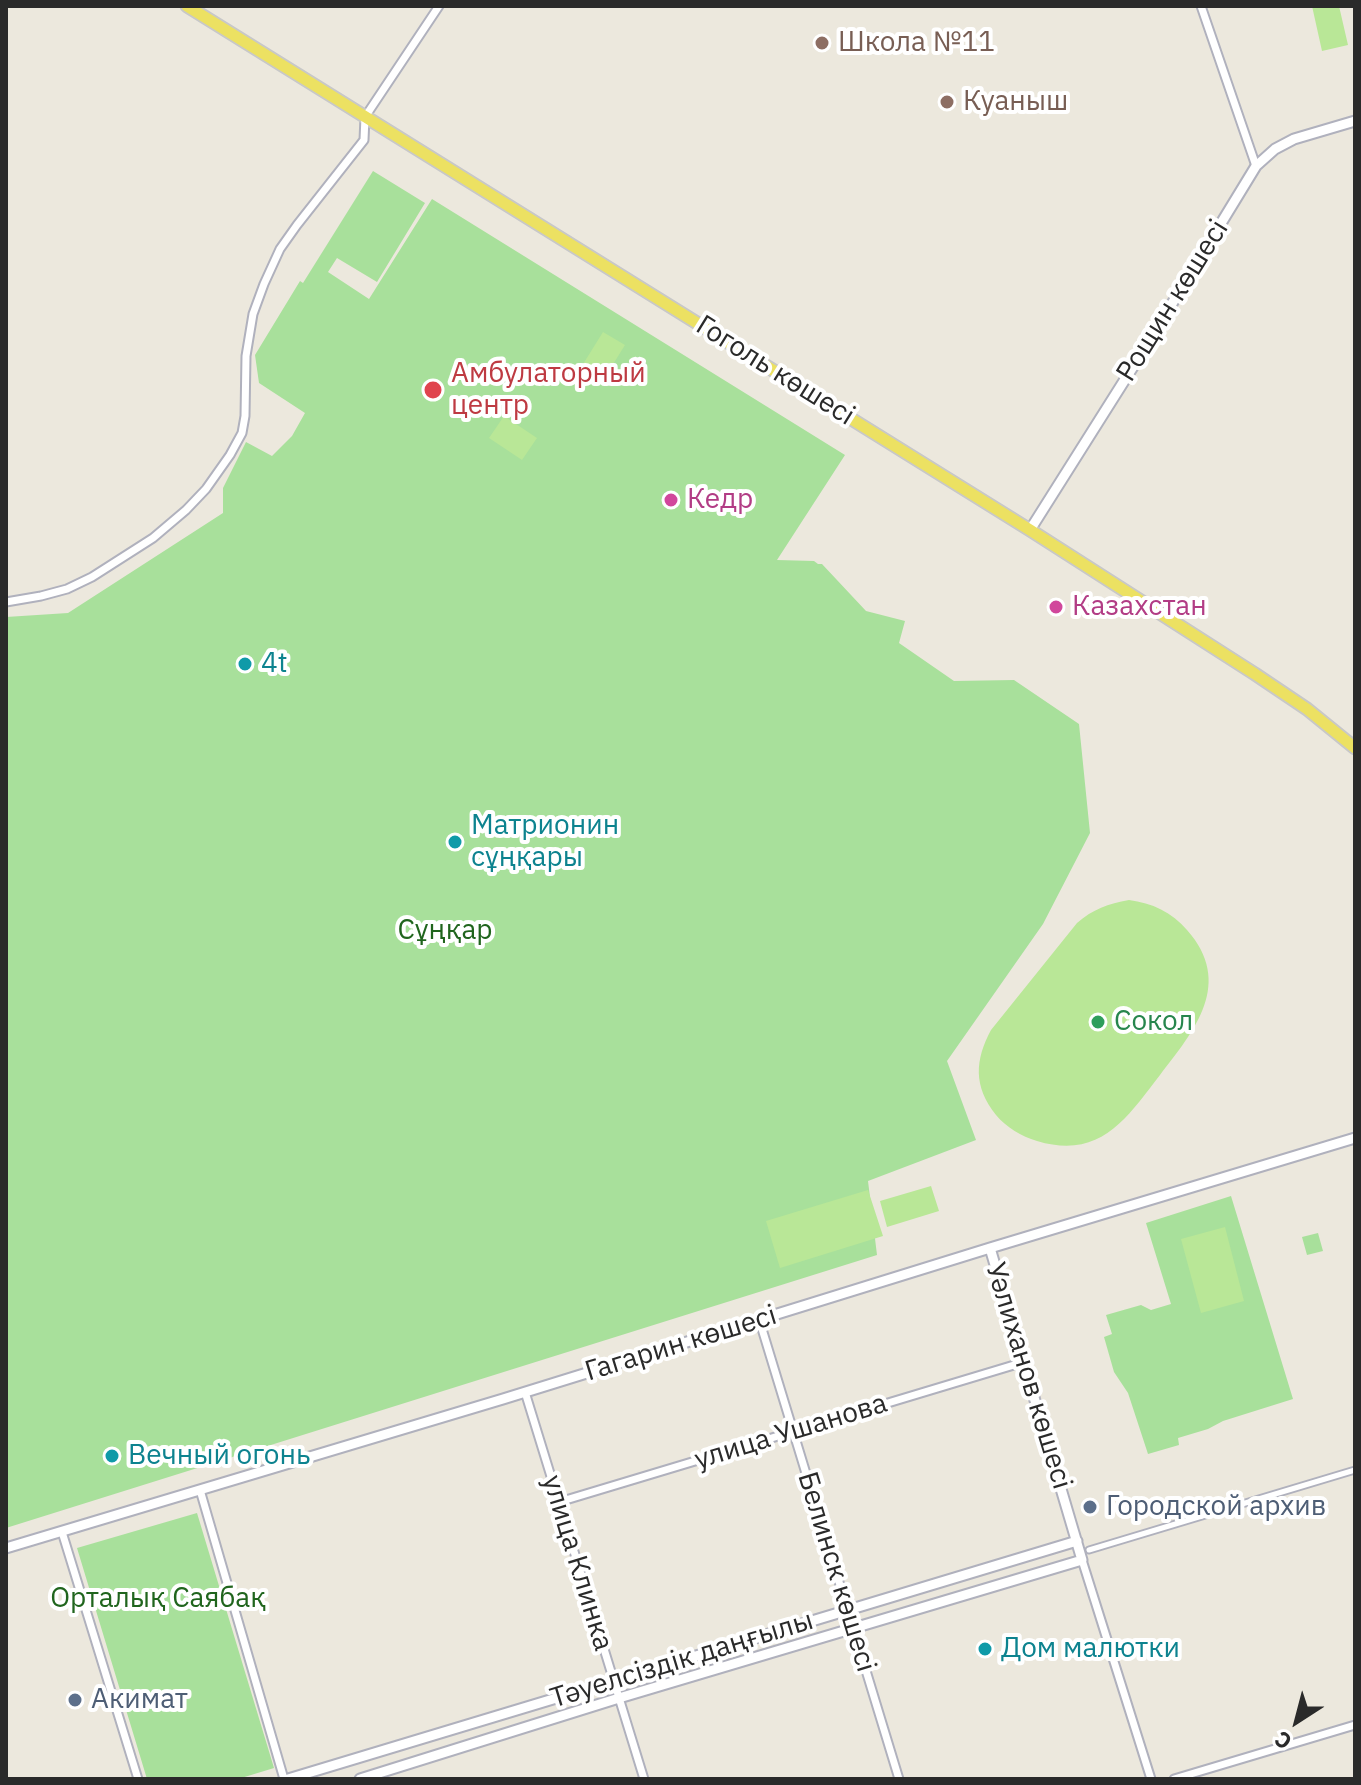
<!DOCTYPE html>
<meta charset="utf-8">
<style>
body{margin:0}
#map{position:relative;width:1361px;height:1785px;overflow:hidden;background:#ece8dd;font-family:"IBM Plex Sans",sans-serif}
canvas{display:block}
.frame{position:absolute;inset:0;border:8px solid #2a2a2a;pointer-events:none}
.north{position:absolute;left:1257px;top:1681px;width:80px;height:80px;-webkit-text-stroke:6px #fff;paint-order:stroke;rotate:216deg;font-size:22px;font-weight:700;line-height:32px;text-align:center;color:#2a2a2a}
.north::after{content:'';display:block;margin:auto;width:28px;height:36px;background:#2a2a2a;clip-path:polygon(50% 0,100% 100%,50% 72%,0 100%)}
</style>
<div id="map">
<canvas width="1361" height="1785"></canvas>
<div class="frame"></div>
<div class="north">С</div>
</div>
<script>
const ctx = document.querySelector('canvas').getContext('2d');
ctx.lineJoin = 'round';
function paint(path, color) { ctx.fillStyle = color; ctx.fill(path, 'evenodd'); }
function strokePath(path, color, width, dash) { ctx.strokeStyle = color; ctx.lineWidth = width; ctx.lineCap = dash ? 'butt' : 'round'; ctx.setLineDash(dash || []); ctx.stroke(path); }
function drawText(font, color, halo, rows, align = 'center') {
  ctx.font = font + ' "IBM Plex Sans",sans-serif'; ctx.lineWidth = 8; ctx.setLineDash([]); ctx.textBaseline = 'middle'; ctx.strokeStyle = halo; ctx.fillStyle = color; for (const [text, x, y, turn = 0] of rows) {
    ctx.save(); ctx.translate(x, y); ctx.rotate((+turn || 0) * Math.PI / 180); ctx.textAlign = isNaN(turn) ? turn : align; if (halo) ctx.strokeText(text, 0, 0); ctx.fillText(text, 0, 0); ctx.restore();
  }
}
paint(new Path2D(`
 M 373,171 L 425,203 L 377,282 L 337,258 L 328,272 L 369,299 L 432,199 L 845,455 L 777,560 L 814,561 L 818,564 L 822,564 L 866,611 L 905,621 L 899,643 L 954,681 L 1014,680 L 1079,724 L 1090,833 L 1043,924 L 947,1061 L 976,1140 L 868,1181 L 877,1255 L 6,1528 L 6,617 L 68,613 L 223,513 L 223,488 L 246,442 L 272,456 L 292,436 L 305,413 L 259,383 L 255,355 L 300,281 L 303,283 Z
 M 1231,1196 L 1293,1399 L 1223,1421 L 1208,1429 L 1178,1438 L 1179,1445 L 1148,1454 L 1128,1393 L 1114,1372 L 1104,1337 L 1112,1334 L 1106,1315 L 1141,1305 L 1151,1310 L 1171,1304 L 1146,1223 Z
 M 1318,1233 L 1323,1251 L 1307,1255 L 1302,1237 Z
 M 197,1513 L 274,1768 L 238,1779 L 147,1779 L 77,1548 Z`), '#a8e09b');
paint(new Path2D(`
 M 1312,6 L 1339,6 L 1348,45 L 1322,51 Z
 M 603,332 L 625,345 L 602,382 L 580,369 Z
 M 504,416 L 537,438 L 522,460 L 489,438 Z
 M 1129,900 C 1152,903 1172,912 1187,930 C 1234,983 1195,1030 1160,1075 C 1126,1119 1100,1160 1037,1141 C 1021,1136 1007,1128 996,1115 C 973,1086 975,1060 991,1030 L 1077,923 C 1093,909 1108,904 1129,900 Z
 M 931,1186 L 939,1211 L 887,1227 L 880,1201 Z
 M 868,1190 L 883,1236 L 780,1268 L 766,1221 Z
 M 1225,1227 L 1244,1301 L 1201,1313 L 1181,1239 Z`), '#b9e797');
const pedestrian = new Path2D(`
 M 1089,1550 L 1355,1470`);
const minor = new Path2D(`
 M 1201,6 L 1256,166
 M 6,602 L 41,596 L 67,589 L 92,577 L 153,538 L 186,510 L 206,489 L 230,455 L 242,433 L 245,416 L 246,356 L 253,314 L 264,284 L 280,249 L 297,225 L 364,140 L 365,117 L 439,6
 M 759,1319 L 899,1779
 M 525,1392 L 644,1779
 M 200,1490 L 284,1779
 M 559,1502 L 1024,1362
 M 62,1532 L 138,1779
 M 1082,1560 L 1151,1779
 M 1174,1779 L 1355,1725`);
const tertiary = new Path2D(`
 M 1030,530 L 1148,343 L 1256,166 L 1275,149 L 1294,139 L 1355,121
 M 6,1548 L 503,1399 L 990,1248 L 1355,1138
 M 288,1779 L 1077,1541
 M 360,1779 L 619,1698 L 1082,1560 L 990,1248`);
const primary = new Path2D(`
 M 187,6 L 1030,530 L 1255,674 L 1307,709 L 1355,748`);
strokePath(pedestrian, '#b0b1bd', 9);
strokePath(minor, '#b0b1bd', 11);
strokePath(tertiary, '#b0b1bd', 13);
strokePath(primary, '#c8c8c8', 15);
strokePath(pedestrian, '#fff', 5);
strokePath(minor, '#fff', 7);
strokePath(tertiary, '#fff', 9);
strokePath(primary, '#ece162', 11);
for (const [x, y, r, color] of [
 [822,43,8,"#8d6e63"],
 [947,102,8,"#8d6e63"],
 [433,390,10,"#e0444e"],
 [671,500,8,"#d1479c"],
 [1056,607,8,"#d1479c"],
 [245,664,8,"#0f9aa8"],
 [455,842,8,"#0f9aa8"],
 [1098,1022,8,"#2e9e5b"],
 [112,1456,8,"#0f9aa8"],
 [1090,1507,8,"#5c6f8a"],
 [985,1649,8,"#0f9aa8"],
 [75,1700,8,"#5c6f8a"]
]) { const dot = new Path2D(); dot.arc(x, y, r, 0, 2 * Math.PI); ctx.fillStyle = color; ctx.fill(dot); strokePath(dot, '#fff', 3); }
drawText('28px', '#785e54', '#fff', [
 ["Школа №11",838,43],
 ["Куаныш",963,102]
], 'left');
drawText('28px', '#2a2a2a', '#fff', [
 ["Рощин көшесі",1173,301,-58],
 ["Гоголь көшесі",775,371,32],
 ["Гагарин көшесі",681,1344,-17],
 ["Уәлиханов көшесі",1028,1376,73],
 ["улица Ушанова",791,1432,-17],
 ["улица Клинка",577,1563,73],
 ["Белинск көшесі",836,1572,73],
 ["Тәуелсіздік даңғылы",682,1660,-17]
]);
drawText('28px', '#be3a42', '#fff', [
 ["Амбулаторный",451,374],
 ["центр",451,406]
], 'left');
drawText('28px', '#b23c85', '#fff', [
 ["Кедр",687,500],
 ["Казахстан",1072,607]
], 'left');
drawText('28px', '#0d838f', '#fff', [
 ["4t",261,664],
 ["Матрионин",471,826],
 ["сұңқары",471,858],
 ["Вечный огонь",128,1456],
 ["Дом малютки",1001,1649]
], 'left');
drawText('28px', '#20651d', '#fff', [
 ["Сұңқар",445,931],
 ["Орталық Саябақ",158,1599]
]);
drawText('28px', '#27864d', '#fff', [
 ["Сокол",1114,1022]
], 'left');
drawText('28px', '#4e5e75', '#fff', [
 ["Городской архив",1106,1507],
 ["Акимат",91,1700]
], 'left');
</script>
